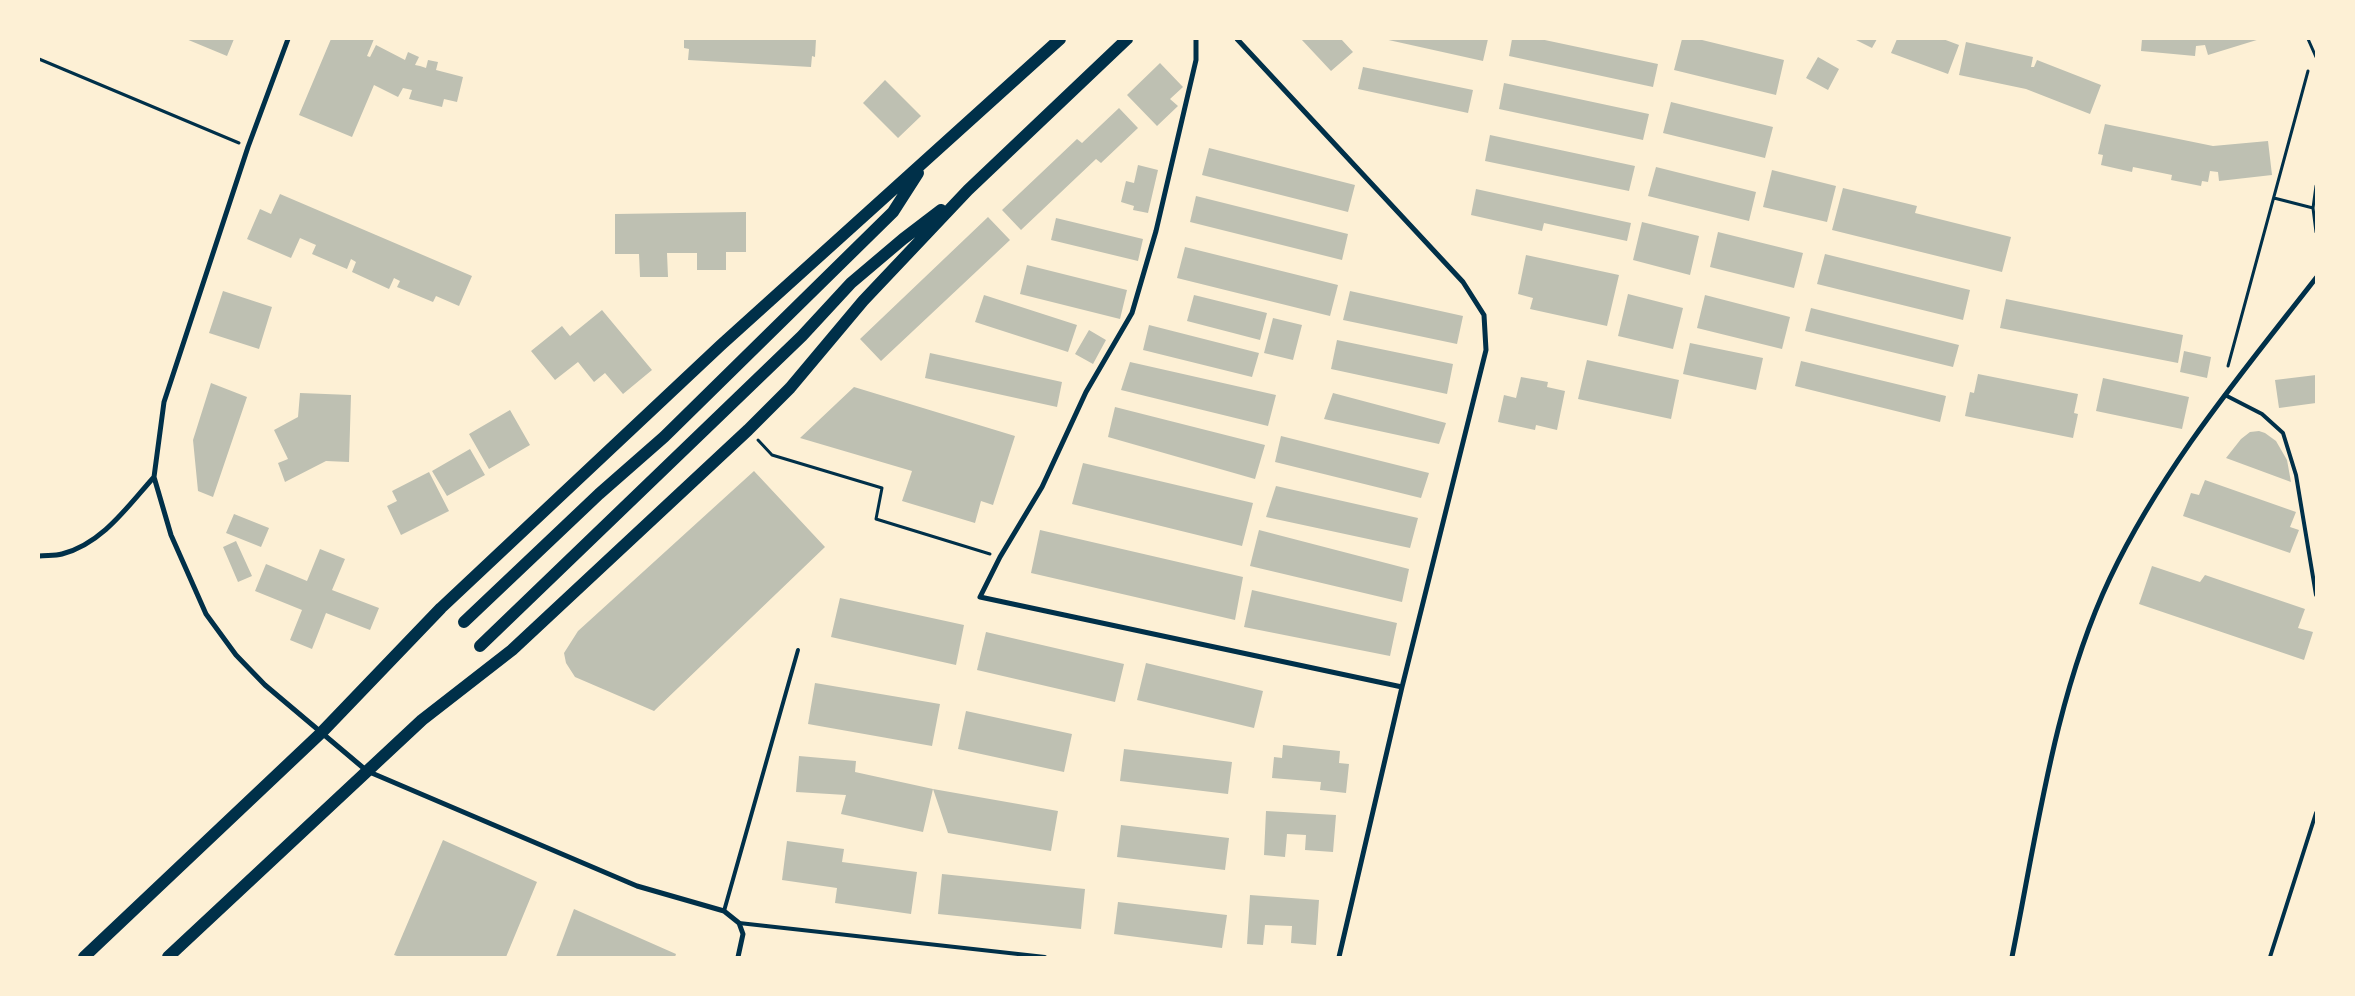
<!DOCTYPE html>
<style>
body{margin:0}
#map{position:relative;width:2355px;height:996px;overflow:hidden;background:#fdf0d5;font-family:"PT Sans",sans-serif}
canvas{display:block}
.frame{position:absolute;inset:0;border:40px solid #fdf0d5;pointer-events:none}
</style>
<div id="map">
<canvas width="2355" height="996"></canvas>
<div class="frame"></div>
</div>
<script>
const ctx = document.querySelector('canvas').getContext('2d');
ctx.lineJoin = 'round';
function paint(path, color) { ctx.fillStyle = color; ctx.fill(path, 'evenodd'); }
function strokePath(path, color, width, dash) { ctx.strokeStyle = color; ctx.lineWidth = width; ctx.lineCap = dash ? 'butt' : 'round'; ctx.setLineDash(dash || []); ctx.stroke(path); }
paint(new Path2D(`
 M 186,39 L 234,39 L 227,56 Z
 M 331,39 L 374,39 L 367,56 L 370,57 L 376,45 L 405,60 L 408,52 L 419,57 L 415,65 L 420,66 L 426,68 L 428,60 L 438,62 L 436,70 L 463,77 L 457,102 L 444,99 L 442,107 L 409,99 L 412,90 L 403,88 L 398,97 L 374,85 L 352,137 L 299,115 Z
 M 684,39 L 816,39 L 815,57 L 812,56 L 811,67 L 688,60 L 689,49 L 684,48 Z
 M 1301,39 L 1341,39 L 1353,52 L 1331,71 Z
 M 1384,39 L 1488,39 L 1483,61 Z
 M 1512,39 L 1540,39 L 1658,64 L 1653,87 L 1509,56 Z
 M 1682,39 L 1698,39 L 1784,60 L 1776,95 L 1674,70 Z
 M 1854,39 L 1877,39 L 1872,48 Z
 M 1897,39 L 1943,39 L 1959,45 L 1948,74 L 1891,53 Z
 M 2142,39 L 2260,39 L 2208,55 L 2205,45 L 2196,46 L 2195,56 L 2141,51 Z
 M 1966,42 L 2033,57 L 2031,67 L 2034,67 L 2037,60 L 2101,85 L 2090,114 L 2026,89 L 1959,75 Z
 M 1818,57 L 1839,69 L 1828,90 L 1806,78 Z
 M 1160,63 L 1183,87 L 1170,99 L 1178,106 L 1157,126 L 1127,95 Z
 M 1363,67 L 1473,90 L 1468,113 L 1358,89 Z
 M 885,80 L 921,116 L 898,138 L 863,103 Z
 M 1504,83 L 1649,114 L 1643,140 L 1499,109 Z
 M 1671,102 L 1773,127 L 1765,158 L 1663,133 Z
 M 1119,108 L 1138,128 L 1101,163 L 1096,159 L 1021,230 L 1002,210 L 1077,139 L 1082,143 Z
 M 2105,124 L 2213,146 L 2268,141 L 2272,175 L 2219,181 L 2218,172 L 2210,171 L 2208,182 L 2202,181 L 2201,186 L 2171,180 L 2172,175 L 2133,167 L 2132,172 L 2101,165 L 2103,155 L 2098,154 Z
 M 1490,135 L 1635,166 L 1629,191 L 1485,161 Z
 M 1209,148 L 1355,185 L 1348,212 L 1202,175 Z
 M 1138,165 L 1158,170 L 1148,213 L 1133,210 L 1134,206 L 1121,202 L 1126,181 L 1134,183 Z
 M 1656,167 L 1756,192 L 1749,221 L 1648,196 Z
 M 1772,170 L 1836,186 L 1827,222 L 1763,207 Z
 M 1843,188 L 1917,206 L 1915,213 L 2011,237 L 2002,272 L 1832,230 Z
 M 1476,189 L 1631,223 L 1627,241 L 1544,223 L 1542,231 L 1471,215 Z
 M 280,194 L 472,276 L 459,306 L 436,296 L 433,302 L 397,287 L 400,281 L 394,278 L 389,289 L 352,272 L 356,262 L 351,259 L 347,269 L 312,254 L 316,245 L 300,238 L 291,258 L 247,239 L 260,209 L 271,214 Z
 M 1196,196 L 1348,234 L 1342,260 L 1190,222 Z
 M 746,212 L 746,252 L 726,252 L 726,270 L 697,270 L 697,253 L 667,253 L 668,277 L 640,277 L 639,254 L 615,254 L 615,214 Z
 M 988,217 L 1010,240 L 881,361 L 860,339 Z
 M 1056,218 L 1143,239 L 1138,261 L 1051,240 Z
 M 1642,222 L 1699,236 L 1690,275 L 1633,260 Z
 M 1718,232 L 1803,253 L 1794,288 L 1710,267 Z
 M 1185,247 L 1338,285 L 1330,316 L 1177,278 Z
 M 1825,254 L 1970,290 L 1963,320 L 1817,284 Z
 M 1526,255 L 1619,275 L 1607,326 L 1530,309 L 1533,298 L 1518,294 Z
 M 1027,265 L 1127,290 L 1120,319 L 1020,294 Z
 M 223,291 L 272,307 L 259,349 L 209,333 Z
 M 1350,291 L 1463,316 L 1457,344 L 1343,320 Z
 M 1628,294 L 1683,308 L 1673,349 L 1618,336 Z
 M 984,295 L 1077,325 L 1068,352 L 975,322 Z
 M 1194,295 L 1267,313 L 1260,340 L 1187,321 Z
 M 1705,295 L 1790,317 L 1782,349 L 1697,328 Z
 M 2006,299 L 2183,335 L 2178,363 L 2000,328 Z
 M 1811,308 L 1959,345 L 1953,367 L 1805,331 Z
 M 602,310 L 652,370 L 623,394 L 605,373 L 594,382 L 578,362 L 555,380 L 531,351 L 562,326 L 570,336 Z
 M 1273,318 L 1302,325 L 1293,360 L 1264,353 Z
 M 1149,325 L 1259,353 L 1252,377 L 1143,350 Z
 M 1089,330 L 1106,340 L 1093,364 L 1075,354 Z
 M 1337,340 L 1453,364 L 1447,394 L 1331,369 Z
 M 1690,343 L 1763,358 L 1756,390 L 1683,374 Z
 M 2184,351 L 2211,357 L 2207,378 L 2180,372 Z
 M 930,353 L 1062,382 L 1057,407 L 925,378 Z
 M 1587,360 L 1679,380 L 1671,419 L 1578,399 Z
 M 1801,361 L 1946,396 L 1940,422 L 1795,386 Z
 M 1130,362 L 1276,395 L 1268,426 L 1121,390 Z
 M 1978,374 L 2078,394 L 2074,413 L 2078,414 L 2073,438 L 1965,416 L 1970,392 L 1974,393 Z
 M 2316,375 L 2316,403 L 2279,408 L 2275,380 Z
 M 1521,377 L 1548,382 L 1547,387 L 1565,391 L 1557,430 L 1536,425 L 1535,430 L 1498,422 L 1504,395 L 1516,398 Z
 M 2103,378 L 2189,397 L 2182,429 L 2096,411 Z
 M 211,383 L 247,397 L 213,497 L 198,491 L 193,440 Z
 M 854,387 L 1015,436 L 993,505 L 981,501 L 975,523 L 902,501 L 912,471 L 800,438 Z
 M 300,393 L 351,395 L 349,462 L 326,461 L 285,482 L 278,463 L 288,459 L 274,430 L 298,417 Z
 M 1333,393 L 1446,423 L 1439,444 L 1324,419 Z
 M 1115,407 L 1265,445 L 1255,479 L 1108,437 Z
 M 510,410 L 530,445 L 489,469 L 469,434 Z
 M 2259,431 L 2265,433 L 2276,441 L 2287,460 L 2291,482 L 2226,458 L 2241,439 L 2250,432 Z
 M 1281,436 L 1429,473 L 1421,498 L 1275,462 Z
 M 470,449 L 485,475 L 447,496 L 432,471 Z
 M 1083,463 L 1253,503 L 1242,546 L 1072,504 Z
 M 754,471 L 825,547 L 654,711 L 575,677 L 566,663 L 564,653 L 578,631 Z
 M 429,472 L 449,511 L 401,535 L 387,506 L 397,501 L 392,491 Z
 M 2205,480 L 2296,512 L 2290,527 L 2299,530 L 2290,553 L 2183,516 L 2191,493 L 2199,495 Z
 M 1276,486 L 1418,518 L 1410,548 L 1266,517 Z
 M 234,514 L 269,528 L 261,547 L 226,533 Z
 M 1040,530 L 1243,577 L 1235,620 L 1031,573 Z
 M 1259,530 L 1409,569 L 1402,602 L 1250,566 Z
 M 236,541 L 252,576 L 238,582 L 223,547 Z
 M 320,549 L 345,559 L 332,590 L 379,608 L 370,630 L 326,613 L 312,649 L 290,640 L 302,610 L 255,591 L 266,564 L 307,581 Z
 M 2152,566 L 2200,582 L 2205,575 L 2305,609 L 2298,628 L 2313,632 L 2304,660 L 2139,604 Z
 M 1252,590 L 1397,623 L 1390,656 L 1244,627 Z
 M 840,598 L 964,625 L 956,665 L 831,637 Z
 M 986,632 L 1124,664 L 1115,702 L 977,670 Z
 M 1146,663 L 1263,691 L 1254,728 L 1137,700 Z
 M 815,683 L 940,704 L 932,746 L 808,724 Z
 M 966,711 L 1072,734 L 1064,772 L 958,749 Z
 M 1283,745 L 1340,751 L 1339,763 L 1349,764 L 1346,793 L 1320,790 L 1321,782 L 1272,778 L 1274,757 L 1282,758 Z
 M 1124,749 L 1232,762 L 1228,794 L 1120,781 Z
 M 799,756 L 856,761 L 855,772 L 933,789 L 923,832 L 841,814 L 846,795 L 796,792 Z
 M 933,789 L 1058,811 L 1051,851 L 948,833 Z
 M 1266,811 L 1336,815 L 1333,852 L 1305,850 L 1306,835 L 1287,834 L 1285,857 L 1264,855 Z
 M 1121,825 L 1229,838 L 1225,870 L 1117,857 Z
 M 443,840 L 537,882 L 506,957 L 400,957 L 394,955 Z
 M 787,841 L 844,849 L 842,862 L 917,872 L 911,914 L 835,903 L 837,888 L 782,880 Z
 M 942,874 L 1085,889 L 1081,929 L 938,914 Z
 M 1250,895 L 1319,900 L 1316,945 L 1291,943 L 1292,926 L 1265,925 L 1263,945 L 1247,944 Z
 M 1118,902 L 1227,915 L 1222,948 L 1114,934 Z
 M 574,909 L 676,954 L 675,957 L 556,957 Z`), '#bec0b2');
strokePath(new Path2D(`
 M 2308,39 L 2316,57
 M 39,59 L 239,143
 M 2316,186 L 2313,208 L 2316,232
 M 2274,198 L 2313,208
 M 2228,366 L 2308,71
 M 758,440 L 772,455 L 882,488 L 876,519 L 990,554`), '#003049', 3);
strokePath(new Path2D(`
 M 2225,395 L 2262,414 L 2283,433 L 2296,475 L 2316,595
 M 724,911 L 798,650
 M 739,923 L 1045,957
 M 2270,957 L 2316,813`), '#003049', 4);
strokePath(new Path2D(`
 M 288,39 L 248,147 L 164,402 L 154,477 L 171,535 L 206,614 L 236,655 L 265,685 L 367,771 L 637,886 L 724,911 L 739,923 L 743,934 L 738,957
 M 1196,39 L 1196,60 L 1156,231 L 1132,313 L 1086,392 L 1042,487 L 1000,557 L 980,597 L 1402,687
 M 1237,39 L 1463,282 L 1484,315 L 1486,350 L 1402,687 L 1339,957
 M 39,556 C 46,555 55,556 62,554 C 102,544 128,506 154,477
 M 2012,957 C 2037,833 2055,694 2110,578 C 2162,468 2242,373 2316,278`), '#003049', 5);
strokePath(new Path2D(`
 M 464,622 L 599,494 L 664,437 L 893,212 L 918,173
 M 480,646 L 802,336 L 851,283 L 903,239 L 941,210
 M 84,957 L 322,732 L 441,608 L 721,345 L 1060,39
 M 168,957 L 422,720 L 512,650 L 748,430 L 790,388 L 863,301 L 968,190 L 1127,39`), '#003049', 12);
</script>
